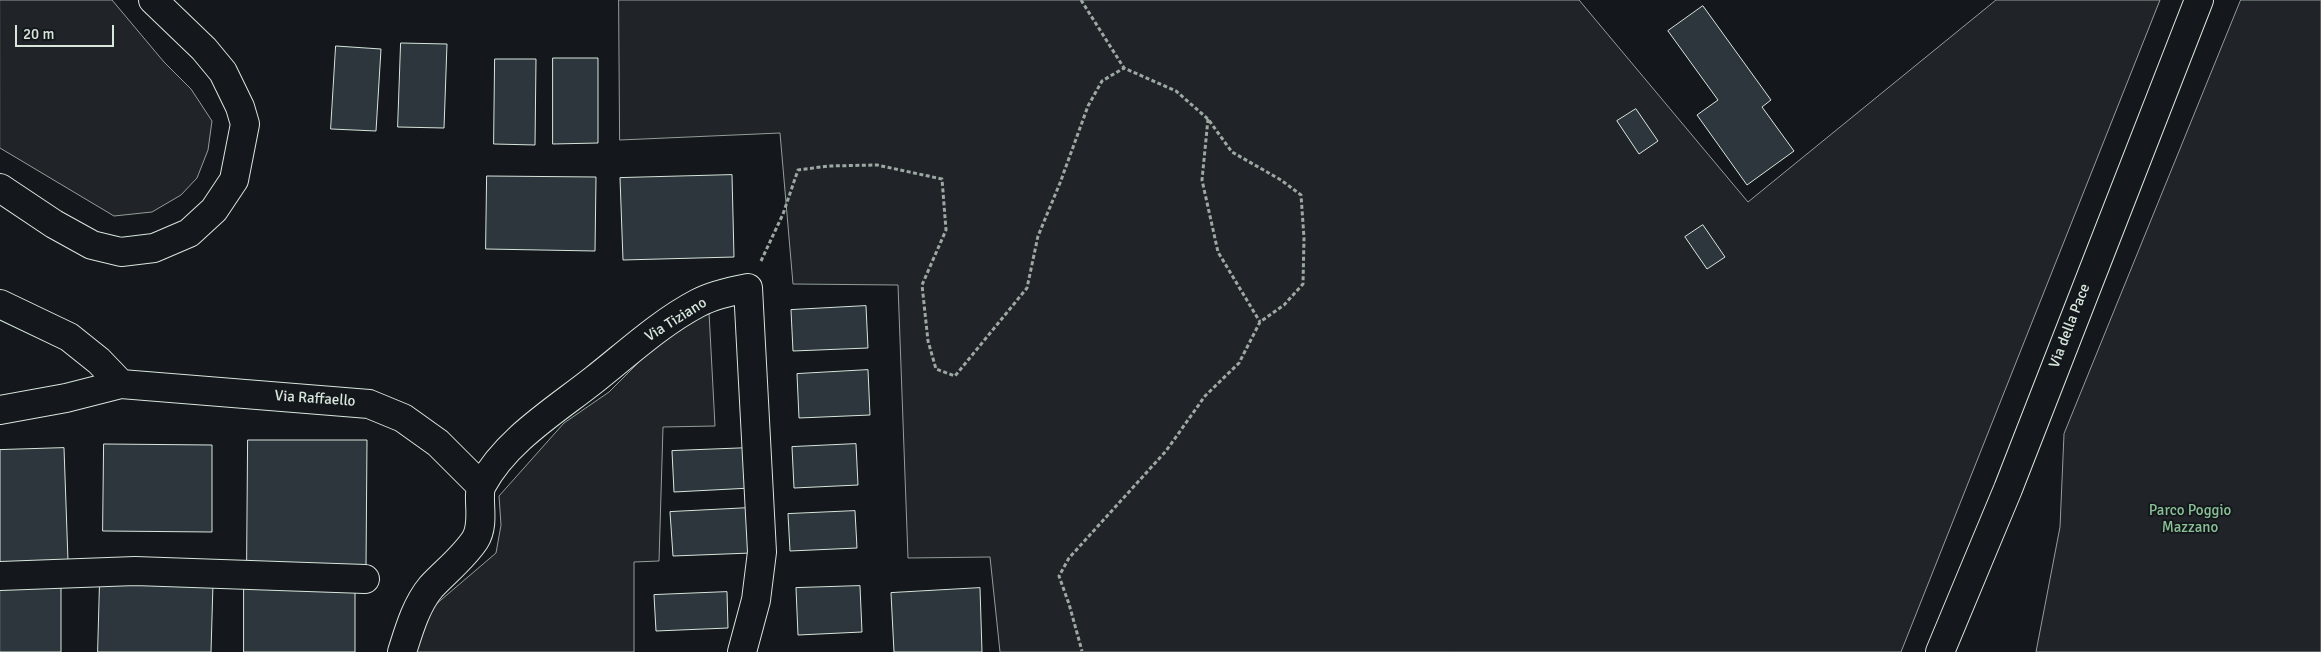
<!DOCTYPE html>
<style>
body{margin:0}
#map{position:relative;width:2321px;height:652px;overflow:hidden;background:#14181c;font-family:Signika,sans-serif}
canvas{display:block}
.scale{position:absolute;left:15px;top:25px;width:99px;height:22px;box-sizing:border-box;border:2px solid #d8e6dc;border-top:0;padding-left:6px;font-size:15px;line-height:18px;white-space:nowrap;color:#d8e6dc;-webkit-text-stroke:4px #14181c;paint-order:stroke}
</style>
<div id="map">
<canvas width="2321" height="652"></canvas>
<div class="scale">20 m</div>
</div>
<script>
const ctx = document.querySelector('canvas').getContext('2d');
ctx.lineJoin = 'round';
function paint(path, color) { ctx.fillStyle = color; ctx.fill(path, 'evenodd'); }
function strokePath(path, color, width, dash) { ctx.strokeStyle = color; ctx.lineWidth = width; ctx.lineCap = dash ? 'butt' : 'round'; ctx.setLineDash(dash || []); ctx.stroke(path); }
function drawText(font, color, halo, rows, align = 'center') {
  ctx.font = font + ' Signika,sans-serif'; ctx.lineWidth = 4; ctx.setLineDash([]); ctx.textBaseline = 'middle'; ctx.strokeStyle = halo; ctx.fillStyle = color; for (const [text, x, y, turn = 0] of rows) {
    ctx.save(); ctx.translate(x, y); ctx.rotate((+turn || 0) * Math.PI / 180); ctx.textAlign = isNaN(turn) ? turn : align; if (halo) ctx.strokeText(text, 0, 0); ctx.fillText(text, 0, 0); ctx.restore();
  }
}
const green = new Path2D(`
 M 0,0 L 112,0 L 164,62 L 191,89 L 212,121 L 208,150 L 197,178 L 181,195 L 152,212 L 114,216 L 0,148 Z
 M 619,0 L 1579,0 L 1748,202 L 1996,0 L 2160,0 L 1901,652 L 1000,652 L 990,557 L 908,558 L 898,285 L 793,284 L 780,133 L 620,140 Z
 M 2241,0 L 2321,0 L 2321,652 L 2036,652 L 2060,527 L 2064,434 Z
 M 709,312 L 715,426 L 663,427 L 659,561 L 634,562 L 634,652 L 409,652 L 428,611 L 496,553 L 501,525 L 499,496 L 564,423 L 609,392 L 659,342 Z`);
paint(green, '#202428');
strokePath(green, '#939e99', 1);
const building = new Path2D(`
 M 1703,6 L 1771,100 L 1762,107 L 1794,151 L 1747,185 L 1697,115 L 1718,100 L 1668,31 Z
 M 401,43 L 447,44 L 444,128 L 398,127 Z
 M 336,46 L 381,49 L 376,131 L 331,129 Z
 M 553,58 L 598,58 L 598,143 L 553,144 Z
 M 495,59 L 536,59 L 535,145 L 494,144 Z
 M 1636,109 L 1658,141 L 1639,154 L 1617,121 Z
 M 732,175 L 734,257 L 623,260 L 620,178 Z
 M 487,176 L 596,177 L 595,251 L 486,249 Z
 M 1703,225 L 1725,257 L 1707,269 L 1685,237 Z
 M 866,306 L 868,348 L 793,351 L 791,310 Z
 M 868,370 L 870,415 L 799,418 L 797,374 Z
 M 248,440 L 367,440 L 366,567 L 247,567 Z
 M 104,444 L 212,445 L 212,532 L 103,531 Z
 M 856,444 L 858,485 L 794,488 L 792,447 Z
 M 64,448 L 68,561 L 0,564 L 0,450 Z
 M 749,448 L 751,488 L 674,492 L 672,451 Z
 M 749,508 L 751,553 L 673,556 L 670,512 Z
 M 855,511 L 857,548 L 790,551 L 788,514 Z
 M 100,580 L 213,583 L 211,652 L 98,652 Z
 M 0,585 L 61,585 L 61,652 L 0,652 Z
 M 244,586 L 355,586 L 355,652 L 244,652 Z
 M 860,586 L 862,632 L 798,635 L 796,588 Z
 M 980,588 L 982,652 L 894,652 L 891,593 Z
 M 727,592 L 728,628 L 656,631 L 654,595 Z`);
paint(building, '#2c363c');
strokePath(building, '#d8e6dc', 1);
const minor = new Path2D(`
 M 0,188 L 54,224 L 92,245 L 121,252 L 154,248 L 189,233 L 214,210 L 234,180 L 245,124 L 240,107 L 223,72 L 204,49 L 153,0
 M 0,304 L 69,337 L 99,361 L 121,384
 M 0,410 L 66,398 L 121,384 L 369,404 L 403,418 L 438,443 L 481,486
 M 0,576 L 135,571 L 365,579
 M 402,652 C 409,630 416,605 431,587 C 446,571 463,558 475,540 C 486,523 476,497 482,485 C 506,440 556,410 595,379 C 628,353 660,323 698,303 C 713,295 732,291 748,288 L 762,552 L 756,600 L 742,652
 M 1940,652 L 2008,489 L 2199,0`);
strokePath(minor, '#d8e6dc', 30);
strokePath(new Path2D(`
 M 1081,0 L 1124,68 L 1176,91 L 1208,119 L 1232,152 L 1281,180 L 1301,195 L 1304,238 L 1303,284 L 1284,305 L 1260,322 L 1239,363 L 1205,396 L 1166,451 L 1069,558 L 1059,576 L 1069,604 L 1082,651
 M 1208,119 L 1202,180 L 1218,252 L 1260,322
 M 761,261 L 783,214 L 798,170 L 828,166 L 877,165 L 942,179 L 946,230 L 922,285 L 928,341 L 936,369 L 955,376 L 1027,288 L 1038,236 L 1060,183 L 1088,106 L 1102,81 L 1124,68`), '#9da8a2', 3, [4, 2.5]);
strokePath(minor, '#14181c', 28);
drawText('15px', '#d8e6dc', '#14181c', [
 ["Via Tiziano",676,320,-32],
 ["Via della Pace",2070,326,-69],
 ["Via Raffaello",315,399,4]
]);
drawText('15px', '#8ac095', '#14181c', [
 ["Parco Poggio",2190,511],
 ["Mazzano",2190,528]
]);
</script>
